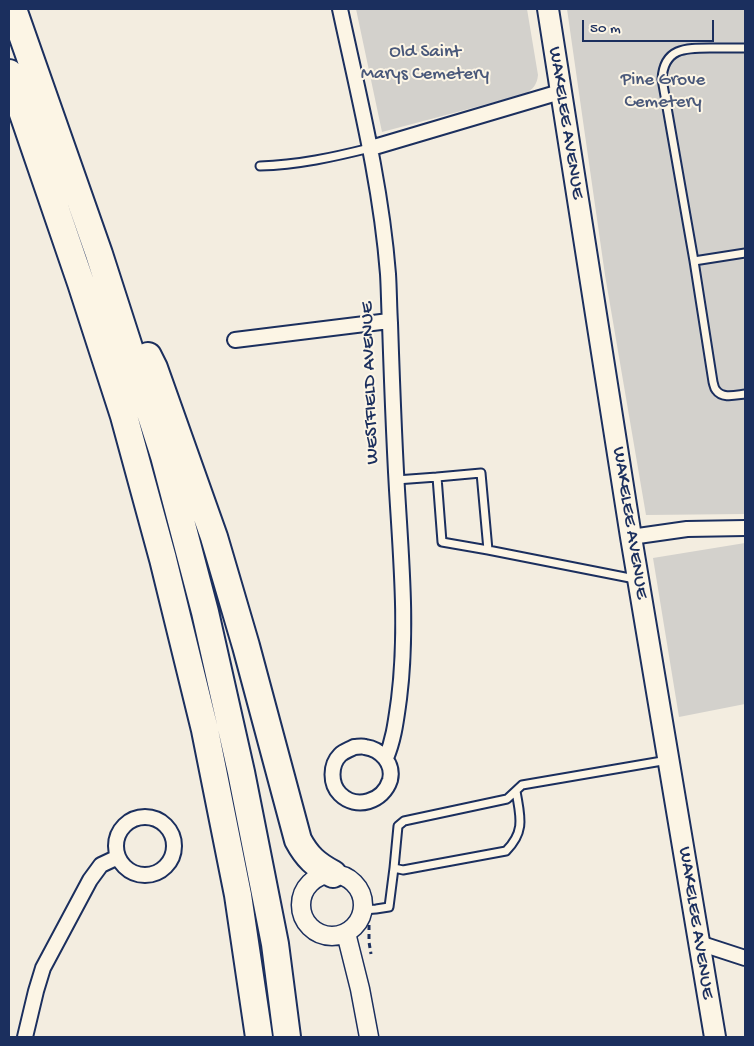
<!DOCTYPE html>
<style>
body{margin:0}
#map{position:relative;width:754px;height:1046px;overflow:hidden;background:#f3ede0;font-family:"Gochi Hand",sans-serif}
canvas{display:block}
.frame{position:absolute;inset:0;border:10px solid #1b2f5e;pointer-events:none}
.scale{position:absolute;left:582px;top:20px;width:132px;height:22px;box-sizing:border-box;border:2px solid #1b2f5e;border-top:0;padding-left:6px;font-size:15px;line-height:18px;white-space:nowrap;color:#1b2f5e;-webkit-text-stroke:4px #fcf5e5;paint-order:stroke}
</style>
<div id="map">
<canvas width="754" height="1046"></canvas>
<div class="frame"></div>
<div class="scale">50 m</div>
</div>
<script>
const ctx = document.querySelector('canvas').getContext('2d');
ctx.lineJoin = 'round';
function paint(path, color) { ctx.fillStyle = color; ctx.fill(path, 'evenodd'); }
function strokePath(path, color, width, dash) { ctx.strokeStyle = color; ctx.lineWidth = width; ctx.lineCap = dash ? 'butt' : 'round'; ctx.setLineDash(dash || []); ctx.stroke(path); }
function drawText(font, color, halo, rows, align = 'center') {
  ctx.font = font + ' "Gochi Hand",sans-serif'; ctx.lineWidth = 4; ctx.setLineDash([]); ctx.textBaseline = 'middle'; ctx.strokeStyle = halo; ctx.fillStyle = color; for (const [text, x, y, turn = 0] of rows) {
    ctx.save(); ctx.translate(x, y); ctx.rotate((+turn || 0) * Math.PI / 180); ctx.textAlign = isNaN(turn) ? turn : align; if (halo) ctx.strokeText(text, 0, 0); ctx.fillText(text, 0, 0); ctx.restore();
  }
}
paint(new Path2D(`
 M 356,9 L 527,9 L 538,75 C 537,85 533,89 525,94 L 382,132 Z
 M 567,9 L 745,9 L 745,514 L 646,515 L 605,275 Z
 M 745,543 L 745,704 L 679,717 L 653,558 Z`), '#d3d1cc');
const service = new Path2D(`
 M 745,48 C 734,48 722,48 710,48 C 685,48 664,48 662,79 L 694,261 L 713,382 C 714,385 714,388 716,390 C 722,399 736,395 745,394
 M 260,166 C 298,165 334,157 370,148
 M 694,261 L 745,253
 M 396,480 L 437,477
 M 488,550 L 481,473 L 437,477 L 442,542 L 488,550 L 635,579
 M 516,791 C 520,816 526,831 506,851 L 403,870 L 394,868 L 398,826 L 404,821 L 507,799 L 522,785 L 668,760
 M 363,910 L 376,909 L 389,907 L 394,868`);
const minor = new Path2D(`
 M 340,9 C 359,97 381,184 388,274 C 389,290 389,307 390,323 C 392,384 394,445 398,506 C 402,570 407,635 399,699 C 396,720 394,739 386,758
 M 371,148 L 560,92
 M 235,340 L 389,321
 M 631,537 L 687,529 L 745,528
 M 354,747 C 357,747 362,746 365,747 C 381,749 394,764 390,780 C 383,802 356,810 340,794 C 330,784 330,765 340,755 C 344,751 349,750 354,747 Z
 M116 846a29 29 0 1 1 58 0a29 29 0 1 1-58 0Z
 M 699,943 L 745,958
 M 25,1037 L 36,991 L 43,968 L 90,880 L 101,865 L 118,857`);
const tertiary = new Path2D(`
 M301 905a31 31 0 1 1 62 0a31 31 0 1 1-62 0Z
 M 346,933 L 360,989 L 369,1037`);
const secondary = new Path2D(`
 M 548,9 L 631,537 L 715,1037`);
const motorway = new Path2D(`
 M 13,9 L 99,254 L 164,456 L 205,612 L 241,772 L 275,944 L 287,1037
 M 9,73 L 81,283 L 124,416 L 163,559 L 205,730 L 238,895 L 259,1037
 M 148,356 L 154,368 L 214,537 L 246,646 L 298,840 C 307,857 316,865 333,874`);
strokePath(service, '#1b2f5e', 11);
strokePath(minor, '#1b2f5e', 18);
strokePath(tertiary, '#1b2f5e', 21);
strokePath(secondary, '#1b2f5e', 24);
strokePath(motorway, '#1b2f5e', 30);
strokePath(new Path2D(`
 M 369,925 L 369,942 L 371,954`), '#1b2f5e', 3, [5, 4]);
strokePath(service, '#fcf5e5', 7);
strokePath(minor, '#fcf5e5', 14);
strokePath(tertiary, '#fcf5e5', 18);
strokePath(secondary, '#fcf5e5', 20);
strokePath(motorway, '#fcf5e5', 26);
drawText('19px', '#49587a', '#fcf5e5', [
 ["Old Saint",425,53],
 ["Marys Cemetery",425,75],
 ["Pine Grove",663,81],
 ["Cemetery",663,103]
]);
drawText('19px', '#1b2f5e', '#fcf5e5', [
 ["WAKELEE AVENUE",565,123,81],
 ["WESTFIELD AVENUE",371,383,-92],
 ["WAKELEE AVENUE",629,523,81],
 ["WAKELEE AVENUE",695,923,81]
]);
</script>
